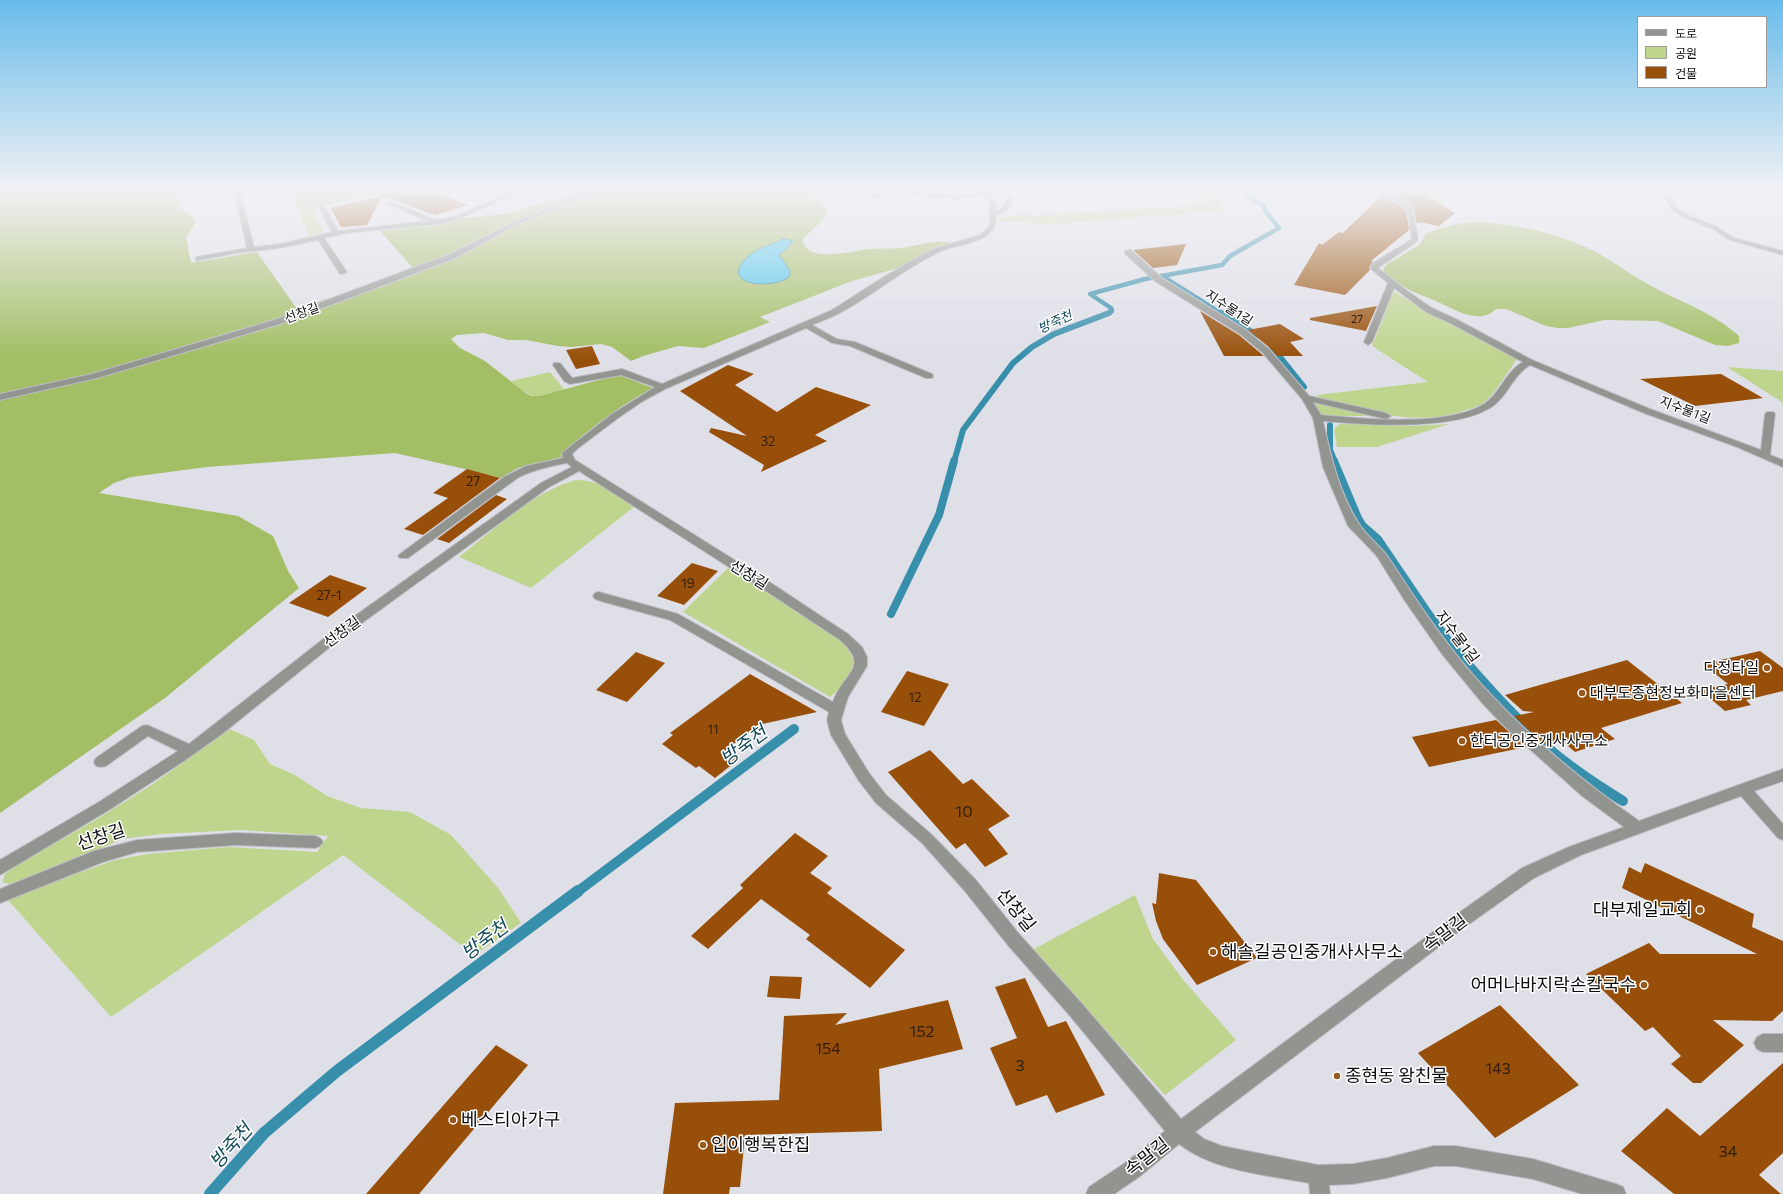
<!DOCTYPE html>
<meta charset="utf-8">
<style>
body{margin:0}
#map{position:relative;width:1783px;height:1194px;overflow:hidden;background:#dfdfe8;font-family:Commissioner,"Noto Sans KR",sans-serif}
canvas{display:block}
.legend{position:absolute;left:1637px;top:16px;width:130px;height:72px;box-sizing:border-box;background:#fff;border:1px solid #9e9e9f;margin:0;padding:5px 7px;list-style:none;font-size:12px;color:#0d0d10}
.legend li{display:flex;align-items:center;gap:8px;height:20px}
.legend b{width:20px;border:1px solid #9e9e9f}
</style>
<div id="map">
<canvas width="1783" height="1194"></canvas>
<ul class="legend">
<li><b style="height:5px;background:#929490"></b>도로</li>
<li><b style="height:11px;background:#bfd58e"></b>공원</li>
<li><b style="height:11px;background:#984f09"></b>건물</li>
</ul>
</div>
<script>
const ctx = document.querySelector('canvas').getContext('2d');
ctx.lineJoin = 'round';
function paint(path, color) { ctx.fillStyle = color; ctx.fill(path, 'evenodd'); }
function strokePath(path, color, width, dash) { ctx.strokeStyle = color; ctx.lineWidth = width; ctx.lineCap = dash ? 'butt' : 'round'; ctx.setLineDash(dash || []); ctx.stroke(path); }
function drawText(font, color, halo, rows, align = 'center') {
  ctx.font = font + ' Commissioner,"Noto Sans KR",sans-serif'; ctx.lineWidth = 3; ctx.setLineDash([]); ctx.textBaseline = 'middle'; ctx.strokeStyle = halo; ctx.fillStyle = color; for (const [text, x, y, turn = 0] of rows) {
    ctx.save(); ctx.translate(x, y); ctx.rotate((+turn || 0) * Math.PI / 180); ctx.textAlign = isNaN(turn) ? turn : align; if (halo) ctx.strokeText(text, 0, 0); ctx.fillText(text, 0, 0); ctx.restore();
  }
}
paint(new Path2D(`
 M 1188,192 L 1219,192 L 1217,195 L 1223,211 L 1053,224 L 997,221 L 999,217 C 1009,217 1024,213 1033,216 L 1208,204 Z
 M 1379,192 L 1440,192 L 1445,199 L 1446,203 C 1432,215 1394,198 1379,192 Z
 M 313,207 L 323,232 L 309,236 L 297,208 Z
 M 1394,291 L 1423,310 L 1455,324 L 1517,359 C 1508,372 1497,390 1486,401 C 1481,406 1473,408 1466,410 C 1419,428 1369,411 1322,400 L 1317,395 L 1428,382 L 1372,346 Z
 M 1727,367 L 1783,371 L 1783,409 L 1782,402 Z
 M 550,372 L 565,390 C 535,398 536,402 511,381 Z
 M 1313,402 L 1377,416 L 1321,416 Z
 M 1340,424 L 1414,426 L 1449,424 L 1377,447 L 1337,447 L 1334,429 Z
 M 576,480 C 601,480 615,493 635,506 L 531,588 L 459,557 C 495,529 532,492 576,480 Z
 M 729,567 L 842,642 C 847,648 854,656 853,664 C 851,675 839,691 830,697 L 683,612 Z
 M 230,729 L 254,740 L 270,764 L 295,775 L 327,796 L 361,808 L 410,812 L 451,835 L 499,889 L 521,923 L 474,955 L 343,855 L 111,1017 L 8,900 L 70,876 L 115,860 L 148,854 L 229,847 L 317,852 L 328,836 L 241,830 L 161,834 L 123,839 L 28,878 L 9,884 L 2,882 L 5,874 L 17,865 L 97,819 L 153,784 Z
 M 1135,895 L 1153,939 L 1184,981 L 1236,1040 L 1165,1095 L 1032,950 Z`), '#bfd58e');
paint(new Path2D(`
 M 0,192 L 207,192 L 180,197 C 180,201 180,206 183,210 C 187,214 196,216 194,224 C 193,228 188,234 186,238 L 191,263 L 257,252 L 297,309 L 414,269 L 380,231 L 433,226 L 463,218 L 506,214 L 579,192 L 588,192 L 508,225 L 450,256 L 272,321 L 144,360 L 90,374 L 0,395 Z
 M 290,192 L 393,192 L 327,205 L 297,208 Z
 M 594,192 L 810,192 L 815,199 L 828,208 C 825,222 812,229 803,239 C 804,265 855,250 869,249 C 879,248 890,249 900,248 C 919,246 934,239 952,243 L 937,247 L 902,267 L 852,281 L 760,317 L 770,322 L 704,348 L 678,346 L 643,356 L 631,361 L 612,347 L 601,344 L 572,347 L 558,346 L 526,340 L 508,340 L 484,333 L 457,335 L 451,339 L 460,348 L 485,361 L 527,394 L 532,396 L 540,396 L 613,376 L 619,375 L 653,388 C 620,405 590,429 561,454 L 562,457 L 518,468 L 501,478 L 465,469 L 395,453 L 207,467 L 131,477 L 114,483 L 99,493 L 238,516 L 273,536 L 288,571 L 299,588 L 165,698 L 0,813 L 0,399 L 93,378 L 270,326 L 429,267 L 513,227 ZM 783,239 L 793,242 L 779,255 L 751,254 Z
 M 1478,222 C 1520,224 1560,234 1598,253 C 1617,264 1635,278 1655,288 C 1683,303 1714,313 1739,336 L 1739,343 L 1728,346 L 1715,345 L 1658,321 L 1604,320 L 1568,328 L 1558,328 L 1546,326 L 1506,309 L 1496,309 C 1479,326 1454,309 1436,301 C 1414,292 1403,289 1385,273 L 1383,269 L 1386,265 L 1419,245 L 1426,234 L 1432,231 L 1461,223 Z`), '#a3be64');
const water = new Path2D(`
 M 783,239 L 789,240 L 793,242 L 779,255 L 790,271 L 789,277 C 769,291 715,284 750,255 C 758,248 774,244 783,239 Z`);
paint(water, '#49c7ed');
strokePath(water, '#378fab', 1);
strokePath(new Path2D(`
 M 1162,276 L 1219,312
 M 1110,312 L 1112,310 L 1111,308 L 1090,294 L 1145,279 L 1222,265 L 1230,256 L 1279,228 L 1266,212 L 1263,205 L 1244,194 L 1244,192`), '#378fab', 4.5);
strokePath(new Path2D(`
 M 1218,311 L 1257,335
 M 1272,347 L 1304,387
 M 1330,425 L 1330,450 L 1335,462
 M 954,462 L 963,430 L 1013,363 L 1032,347 L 1054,334 L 1109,313 L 1111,311`), '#378fab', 6);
strokePath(new Path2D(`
 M 1334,461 L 1358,518 L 1363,526 L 1378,539 L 1428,613 L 1457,652
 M 891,614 L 939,515 L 954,461`), '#378fab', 8);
strokePath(new Path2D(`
 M 1456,651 C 1485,685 1515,718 1548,748 C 1571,768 1597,785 1623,801
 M 577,892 L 794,729`), '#378fab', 10);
strokePath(new Path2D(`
 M 210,1194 L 264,1133 L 337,1071 L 578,891`), '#378fab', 12);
paint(new Path2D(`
 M 380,192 L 435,192 L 468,205 L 435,215 L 382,196 L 367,225 L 341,227 L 331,208 L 381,196 L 379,195 Z
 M 1385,192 L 1418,192 L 1455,213 L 1439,226 L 1419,222 L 1417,224 L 1413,206 L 1399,197 Z
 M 1380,197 L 1400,205 L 1406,210 L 1409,230 L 1371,261 L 1373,262 L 1369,268 L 1370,270 L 1345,295 L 1294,285 L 1319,243 L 1322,245 L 1339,232 L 1343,233 Z
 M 1186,244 L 1177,265 L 1153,268 L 1133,250 Z
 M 1377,306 L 1366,331 L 1310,320 L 1310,318 Z
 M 1200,311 L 1239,335 L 1264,356 L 1224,356 Z
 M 1280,324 L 1304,339 L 1290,342 L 1303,356 L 1277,356 L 1270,348 L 1248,330 Z
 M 592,346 L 600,364 L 576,369 L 566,350 Z
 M 728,365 L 754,374 L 735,385 L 777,412 L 816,387 L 871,405 L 815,435 L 827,441 L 761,472 L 764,465 L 709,432 L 711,428 L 747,436 L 680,391 Z
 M 1721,374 L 1763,398 L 1695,406 L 1640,379 Z
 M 467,469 L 500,478 L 423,535 L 404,529 L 448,498 L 433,493 Z
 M 496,495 L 507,499 L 449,543 L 437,539 Z
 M 692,563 L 718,571 L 684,605 L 657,596 Z
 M 330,575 L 367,588 L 328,617 L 289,603 Z
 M 1760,651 L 1783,668 L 1783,691 L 1746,700 L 1751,705 L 1725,711 L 1700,690 L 1728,684 L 1703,664 Z
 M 636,652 L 665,663 L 627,702 L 596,690 Z
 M 1627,660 L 1682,703 L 1601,728 L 1615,739 L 1575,752 L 1561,740 L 1543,744 L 1514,716 L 1534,712 L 1523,711 L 1505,695 Z
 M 907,671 L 949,684 L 924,726 L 881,712 Z
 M 750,674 L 817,712 L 758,725 L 726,750 L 739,759 L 715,778 L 699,766 L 696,768 L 662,744 L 673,735 L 670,733 Z
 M 1496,720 L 1526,747 L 1429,767 L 1412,737 Z
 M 930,750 L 963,784 L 972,779 L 1010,816 L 988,829 L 1008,854 L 985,867 L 965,843 L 956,849 L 888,772 Z
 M 795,833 L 828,856 L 810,873 L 832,888 L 827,893 L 905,950 L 870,988 L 806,939 L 810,935 L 761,899 L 708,949 L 691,936 L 743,888 L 740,885 Z
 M 1645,863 L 1754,914 L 1752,927 L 1783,941 L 1783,1011 L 1772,1021 L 1713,1020 L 1744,1045 L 1701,1083 L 1693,1083 L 1671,1064 L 1681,1056 L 1653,1027 L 1645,1031 L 1586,974 L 1649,943 L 1660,954 L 1757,954 L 1622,888 L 1629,867 L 1641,873 Z
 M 1159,873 L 1196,880 L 1257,958 L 1197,985 L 1163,939 L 1156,921 L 1152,903 L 1156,904 Z
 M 770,976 L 802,977 L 800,999 L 767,997 Z
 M 1025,978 L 1048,1027 L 1066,1021 L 1105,1095 L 1056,1113 L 1047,1095 L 1016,1106 L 990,1048 L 1017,1038 L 995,987 Z
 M 948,1000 L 963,1049 L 879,1069 L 882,1131 L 745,1135 L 740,1187 L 730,1187 L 729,1194 L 663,1194 L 675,1103 L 779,1100 L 784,1016 L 847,1013 L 835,1025 Z
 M 1500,1005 L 1579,1085 L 1495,1138 L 1418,1053 Z
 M 496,1045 L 528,1065 L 419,1194 L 366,1194 Z
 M 1783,1063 L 1783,1153 L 1759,1175 L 1781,1194 L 1674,1194 L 1621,1151 L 1667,1108 L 1700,1136 Z`), '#984f09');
const minor = new Path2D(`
 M 234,192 L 240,192 L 254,247 L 280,244 L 332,232 L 319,207 L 322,205 L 325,207 L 338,231 L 427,221 L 388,204 L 387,203 L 390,201 L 436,220 L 457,216 L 510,192 L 519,192 L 461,218 L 441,224 L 347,233 L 324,238 L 347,272 L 343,274 L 340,274 L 318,240 L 280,248 L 237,253 L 196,261 L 196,257 L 247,248 Z
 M 584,192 L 593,192 L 512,227 L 456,258 L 280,324 L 97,378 L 0,400 L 0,394 L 92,374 L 274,320 L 450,254 L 508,225 Z
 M 881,192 L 919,192 L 957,195 L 990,192 L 996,204 L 996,212 L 1003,207 L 1009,196 L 1014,197 L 1007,210 L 996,216 C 997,245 956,243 937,253 C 902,270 872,296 838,314 C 830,318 821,321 812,325 L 837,339 L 855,342 L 932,374 L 933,376 L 932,378 L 926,378 L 850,346 L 832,343 L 806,328 L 665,389 L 643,401 L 618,418 L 577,449 L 572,454 L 575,460 L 768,581 L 848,634 L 862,647 L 867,657 L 867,666 L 848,697 L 841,720 L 845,734 L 869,773 L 886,795 L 932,835 L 976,880 L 1019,934 L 1083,1005 L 1181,1119 L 1453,917 L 1522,868 L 1569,847 L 1624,827 L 1582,796 L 1504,726 L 1483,704 L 1442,654 L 1405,601 L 1376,555 L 1348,526 L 1323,467 L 1313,418 L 1302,399 L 1263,353 L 1240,334 L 1156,282 L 1125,254 L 1125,250 L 1131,250 L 1162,278 L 1246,330 L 1269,349 L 1309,396 L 1386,413 L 1391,416 L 1386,419 L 1313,402 L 1321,415 C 1365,419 1446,427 1484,404 C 1500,394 1505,372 1523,362 L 1450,323 L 1426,312 L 1394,288 L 1372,342 L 1368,345 L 1364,342 L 1388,283 L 1370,268 L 1373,263 L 1412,239 L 1407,209 L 1401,204 L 1372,192 C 1386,192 1401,198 1412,207 L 1418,239 L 1415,243 L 1378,268 L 1406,290 L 1432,308 L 1456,319 L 1532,360 L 1650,409 L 1761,450 L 1765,414 L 1767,412 L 1773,412 L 1775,414 L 1770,455 L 1783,460 L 1783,467 L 1737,447 L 1644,413 L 1530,365 C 1512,376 1507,398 1490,408 C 1452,431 1367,425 1323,421 C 1331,457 1339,493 1359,524 C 1367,537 1382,547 1390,560 C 1421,608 1454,657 1494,698 C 1537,744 1588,785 1639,821 L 1783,769 L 1783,781 L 1754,791 L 1783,824 L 1783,840 L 1778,838 L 1741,796 L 1581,855 L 1534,878 L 1465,927 L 1195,1132 L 1204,1139 L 1222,1146 L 1318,1165 L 1353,1164 L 1387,1158 L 1434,1146 L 1456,1146 L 1533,1159 L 1616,1184 L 1623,1187 L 1626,1194 L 1582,1194 L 1533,1179 L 1456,1166 L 1434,1166 L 1387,1178 L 1353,1184 L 1329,1185 L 1330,1194 L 1310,1194 L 1309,1183 C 1267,1175 1213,1171 1179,1144 L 1139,1177 L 1114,1194 L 1086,1194 L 1089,1187 L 1125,1163 L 1165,1131 L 1071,1017 L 1007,944 L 964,890 L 922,843 L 876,803 L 859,781 L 831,735 L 827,720 L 829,712 L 670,620 L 604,602 L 595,599 L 593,596 L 595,593 L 599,592 L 678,614 L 833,702 C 842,674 872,668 840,640 L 760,587 L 579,471 L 549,487 L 340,639 L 222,734 L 184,761 L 109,810 L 0,875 L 0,860 L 99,802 L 178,751 L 148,736 L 106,766 L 101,767 L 96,766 L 94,762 L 96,758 L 142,726 L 147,725 L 189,744 L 331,633 L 541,483 L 572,467 L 567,463 C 550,466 534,470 519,477 L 408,558 L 400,558 L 398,556 L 400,554 L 504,477 L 526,466 L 563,458 L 562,453 L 612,414 L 655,387 L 621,375 L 570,384 L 564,381 L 553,365 L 554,363 L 560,363 L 572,378 L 622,369 L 662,384 L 832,310 L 885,276 L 932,249 L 980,235 L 988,228 L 990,223 L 990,204 L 985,195 L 957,199 L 891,194 L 872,198 L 869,196 Z
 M 1662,192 L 1668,192 L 1677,208 L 1685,214 L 1717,227 L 1734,238 L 1783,251 L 1783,255 L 1730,240 L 1713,229 L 1681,216 L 1672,210 Z
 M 236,833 L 315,836 L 320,838 L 323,842 L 320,846 L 315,848 L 236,845 L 137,852 L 103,862 L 0,903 L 0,889 L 94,851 L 137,840 Z
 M 1763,1034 L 1783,1034 L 1783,1052 L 1763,1052 L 1757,1049 L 1754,1043 L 1757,1037 Z`);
strokePath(minor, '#bdbdc5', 2);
paint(minor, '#929490');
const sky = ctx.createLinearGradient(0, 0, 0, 359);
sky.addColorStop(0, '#68bcea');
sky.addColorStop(0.53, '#f1f1f5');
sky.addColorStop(1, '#f1f1f500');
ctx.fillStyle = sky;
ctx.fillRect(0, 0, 1783, 359);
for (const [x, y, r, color] of [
 [1767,668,4,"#965a1c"],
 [1582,693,4,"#965a1c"],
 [1462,741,4,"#965a1c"],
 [1700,910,4,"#965a1c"],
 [1213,952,4,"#965a1c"],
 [1644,985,4,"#965a1c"],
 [1337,1076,4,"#965a1c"],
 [453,1120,4,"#965a1c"],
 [703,1145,4,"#965a1c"]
]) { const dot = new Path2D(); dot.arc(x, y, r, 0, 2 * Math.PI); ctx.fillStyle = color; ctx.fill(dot); strokePath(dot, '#fff', 1.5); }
drawText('11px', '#301e0e', null, [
 ["27",1357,319]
]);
drawText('13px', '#0d0d10', '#fff', [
 ["지수물1길",1229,308,33],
 ["선창길",302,313,-20],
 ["지수물1길",1685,410,21]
]);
drawText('italic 13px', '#134959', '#fff', [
 ["방죽천",1055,322,-25]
]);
drawText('13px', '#301e0e', null, [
 ["32",768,442],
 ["27",473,482],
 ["19",688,584],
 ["27-1",329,596],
 ["12",915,698],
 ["11",713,730]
]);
drawText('15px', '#0d0d10', '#fff', [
 ["선창길",749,575,32],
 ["선창길",342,632,-36],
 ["지수물1길",1457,637,53]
]);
drawText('15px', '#0d0d10', '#fff', [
 ["다정타일",1759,668,"right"],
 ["대부도종현정보화마을센터",1590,693],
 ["한터공인중개사사무소",1470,741]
], 'left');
drawText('16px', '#301e0e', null, [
 ["10",964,812],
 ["152",922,1032],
 ["154",828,1049],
 ["3",1020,1066],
 ["143",1498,1069],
 ["34",1728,1152]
]);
drawText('18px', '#0d0d10', '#fff', [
 ["선창길",101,837,-18],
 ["선창길",1016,910,51],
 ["속말길",1445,933,-37],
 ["속말길",1147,1157,-38]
]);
drawText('18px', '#0d0d10', '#fff', [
 ["대부제일교회",1692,910,"right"],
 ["해솔길공인중개사사무소",1221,952],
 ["어머나바지락손칼국수",1636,985,"right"],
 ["종현동 왕친물",1345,1076],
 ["베스티아가구",461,1120],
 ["입이행복한집",711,1145]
], 'left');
drawText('italic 19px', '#134959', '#fff', [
 ["방죽천",744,746,-37],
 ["방죽천",485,940,-37],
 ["방죽천",231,1146,-48]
]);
</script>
